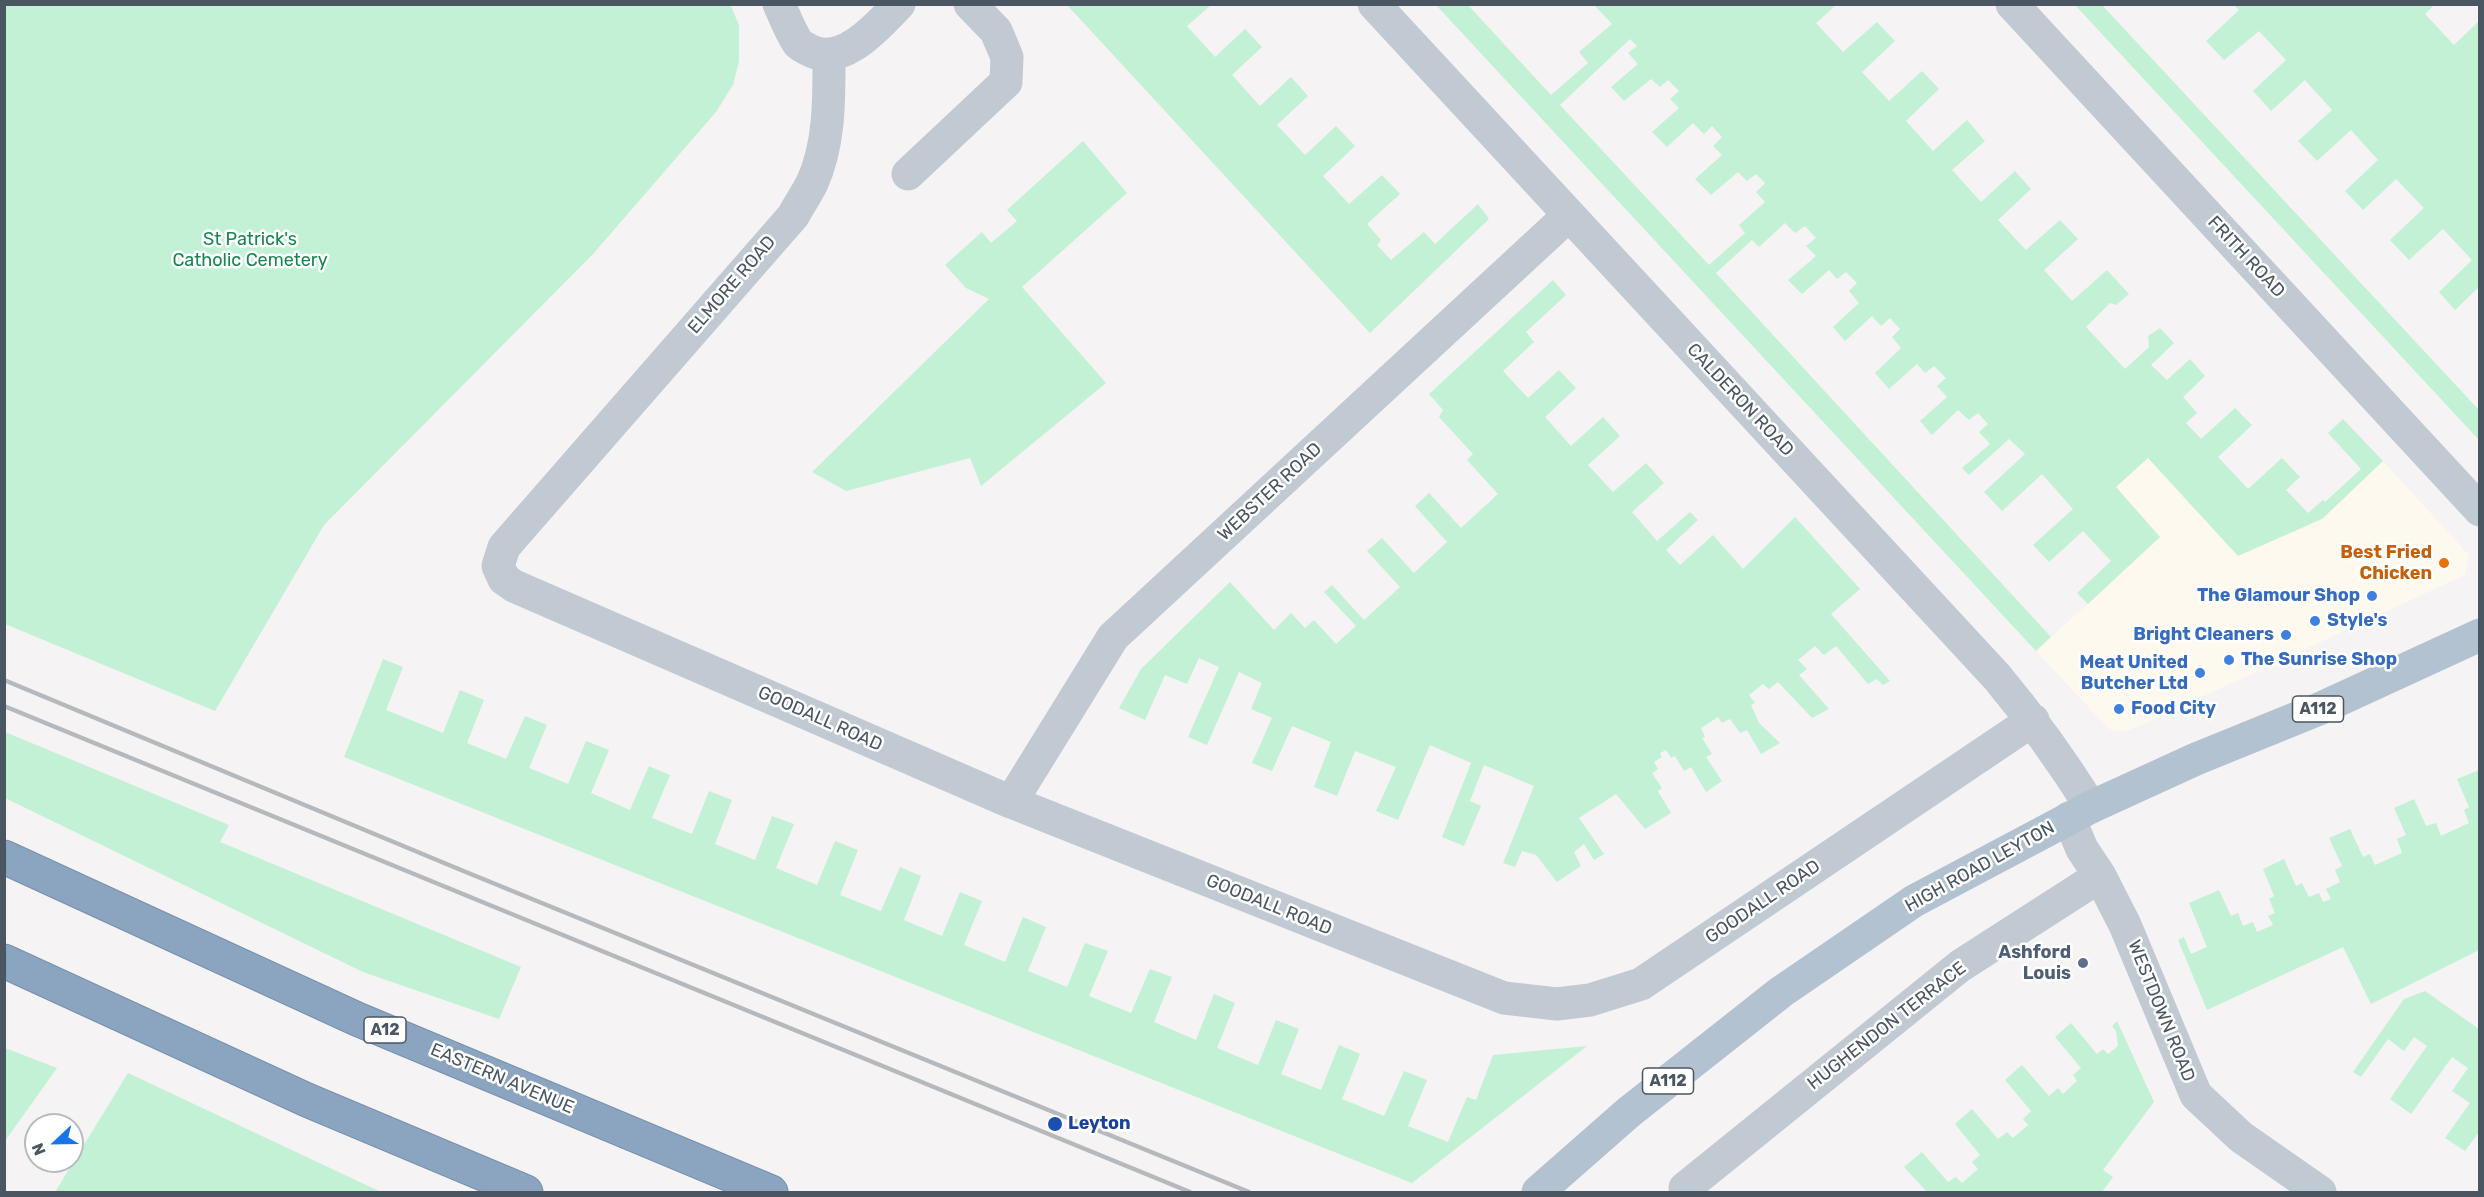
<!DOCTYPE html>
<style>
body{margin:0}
#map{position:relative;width:2484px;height:1197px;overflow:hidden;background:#f5f3f3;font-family:Rubik,sans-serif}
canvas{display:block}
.frame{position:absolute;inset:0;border:6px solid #4a5661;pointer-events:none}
.north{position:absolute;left:24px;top:1113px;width:60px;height:60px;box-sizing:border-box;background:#fff;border:2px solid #b7bbc0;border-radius:50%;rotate:248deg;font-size:16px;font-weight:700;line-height:24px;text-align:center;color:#4a5661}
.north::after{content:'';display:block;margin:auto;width:21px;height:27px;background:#1a73e8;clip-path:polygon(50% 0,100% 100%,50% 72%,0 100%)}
</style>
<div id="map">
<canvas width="2484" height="1197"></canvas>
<div class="frame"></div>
<div class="north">N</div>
</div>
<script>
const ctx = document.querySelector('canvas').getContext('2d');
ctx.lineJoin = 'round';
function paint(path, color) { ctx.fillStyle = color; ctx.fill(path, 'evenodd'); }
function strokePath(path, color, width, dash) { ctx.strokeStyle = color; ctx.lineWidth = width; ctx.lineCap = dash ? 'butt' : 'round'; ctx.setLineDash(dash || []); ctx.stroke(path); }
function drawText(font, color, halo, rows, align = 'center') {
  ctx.font = font + ' Rubik,sans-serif'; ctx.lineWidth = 5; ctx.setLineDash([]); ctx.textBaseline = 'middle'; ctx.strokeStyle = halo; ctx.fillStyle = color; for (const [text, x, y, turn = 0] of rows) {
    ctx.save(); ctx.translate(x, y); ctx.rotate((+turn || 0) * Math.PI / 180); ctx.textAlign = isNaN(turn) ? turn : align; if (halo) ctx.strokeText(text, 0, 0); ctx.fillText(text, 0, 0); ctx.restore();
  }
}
paint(new Path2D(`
 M 2148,458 L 2238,556 L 2322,519 L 2383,461 L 2469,555 L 2465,575 L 2139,726 L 2123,732 L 2109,729 L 2036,651 L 2160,537 L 2116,487 Z`), '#fdf9ef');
paint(new Path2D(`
 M 730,4 L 739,25 L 739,61 L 733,85 L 716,112 L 593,254 L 324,525 L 215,711 L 5,624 L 5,5 Z
 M 1167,4 L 1211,5 L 1187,26 L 1215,57 L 1245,29 L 1262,47 L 1232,75 L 1260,106 L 1291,77 L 1308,96 L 1277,125 L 1305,155 L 1336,126 L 1355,146 L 1323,176 L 1349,204 L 1382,175 L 1400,194 L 1367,224 L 1381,240 L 1377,245 L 1391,260 L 1424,232 L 1435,244 L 1478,204 L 1489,219 L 1370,333 L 1067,5 Z
 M 1436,5 L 1468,5 L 1551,95 L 1588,63 L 1579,52 L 1612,24 L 1594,5 L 1836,5 L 1816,23 L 1843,52 L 1877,22 L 1895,41 L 1862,72 L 1889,101 L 1922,71 L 1939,89 L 1906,121 L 1933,151 L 1967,120 L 1985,141 L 1952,170 L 1981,202 L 2015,171 L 2031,189 L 1998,220 L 2026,250 L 2060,220 L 2078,239 L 2044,270 L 2072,301 L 2107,270 L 2129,294 L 2116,305 L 2110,303 L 2086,327 L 2125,369 L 2149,347 L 2148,336 L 2160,328 L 2174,343 L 2151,365 L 2167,380 L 2190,359 L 2205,376 L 2183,397 L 2197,413 L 2186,423 L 2201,439 L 2235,408 L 2252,425 L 2218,457 L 2248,489 L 2282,458 L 2300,477 L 2286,490 L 2308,513 L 2323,500 L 2325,502 L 2361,469 L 2328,433 L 2343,419 L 2383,461 L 2322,519 L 2238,556 L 2148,458 L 2116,487 L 2160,537 L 2088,604 L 2077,593 L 2111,561 L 2083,531 L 2049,562 L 2033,545 L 2073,509 L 2042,474 L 2002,511 L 1984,492 L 2025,454 L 2009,439 L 1969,475 L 1962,468 L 1990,444 L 1979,432 L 1988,424 L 1978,413 L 1969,420 L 1958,410 L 1932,435 L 1920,421 L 1947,397 L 1937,386 L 1946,378 L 1934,366 L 1925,373 L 1917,364 L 1889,389 L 1875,373 L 1901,348 L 1892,337 L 1900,329 L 1890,318 L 1881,326 L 1872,316 L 1845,341 L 1833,327 L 1859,303 L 1849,291 L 1857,283 L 1846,272 L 1837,279 L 1829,270 L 1802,294 L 1788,280 L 1816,256 L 1806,246 L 1816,238 L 1805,226 L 1795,233 L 1785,223 L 1759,247 L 1752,240 L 1716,273 L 2051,637 L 2036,651 ZM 1630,39 L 1637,46 L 1628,53 L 1638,64 L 1611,87 L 1624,101 L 1651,79 L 1660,87 L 1668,80 L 1679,91 L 1670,99 L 1679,108 L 1652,132 L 1667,147 L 1693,123 L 1704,134 L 1712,126 L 1722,137 L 1713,146 L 1722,155 L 1695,179 L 1711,195 L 1738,172 L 1747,181 L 1756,174 L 1765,183 L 1756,192 L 1765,202 L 1739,225 L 1745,233 L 1709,265 L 1560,105 Z
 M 2075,5 L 2102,5 L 2479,410 L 2479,440 Z
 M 2234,5 L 2434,5 L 2425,14 L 2454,45 L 2479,21 L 2479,287 L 2455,310 L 2439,292 L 2472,260 L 2443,229 L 2409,260 L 2390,240 L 2424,208 L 2396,179 L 2363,210 L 2345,191 L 2378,160 L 2351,130 L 2317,161 L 2298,141 L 2332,110 L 2305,80 L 2271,111 L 2253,91 L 2286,60 L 2259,31 L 2224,60 L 2206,41 L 2239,10 Z
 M 1083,141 L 1127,193 L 1022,287 L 1106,383 L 981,486 L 970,458 L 846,491 L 812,472 L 989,299 L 966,288 L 945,265 L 982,232 L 991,243 L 1017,221 L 1007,210 Z
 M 1553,280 L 1566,295 L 1526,332 L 1534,342 L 1503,371 L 1528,398 L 1559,370 L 1576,388 L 1545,417 L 1571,446 L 1603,417 L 1620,436 L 1588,465 L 1613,492 L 1646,463 L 1664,483 L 1632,512 L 1657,541 L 1690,512 L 1698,520 L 1666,550 L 1680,565 L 1713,535 L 1743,569 L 1795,517 L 1860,589 L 1831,614 L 1890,681 L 1883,685 L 1877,679 L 1868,684 L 1836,646 L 1824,655 L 1815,646 L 1798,660 L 1807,669 L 1799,675 L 1829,709 L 1812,718 L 1778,682 L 1769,689 L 1763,684 L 1749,695 L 1755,703 L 1751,705 L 1759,723 L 1780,743 L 1761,754 L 1747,730 L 1740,733 L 1730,719 L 1722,723 L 1718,717 L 1701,728 L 1705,737 L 1702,738 L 1712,754 L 1706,757 L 1722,781 L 1706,792 L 1691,767 L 1684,771 L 1675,756 L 1671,758 L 1666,750 L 1660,753 L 1662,757 L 1654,762 L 1658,769 L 1652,773 L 1662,788 L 1658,791 L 1671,813 L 1645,829 L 1616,794 L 1579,818 L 1604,854 L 1594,860 L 1584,844 L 1574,852 L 1581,866 L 1557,882 L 1536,855 L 1522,851 L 1515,867 L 1503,863 L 1534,786 L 1484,765 L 1470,801 L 1481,806 L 1464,846 L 1442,837 L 1471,763 L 1430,745 L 1398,820 L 1376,811 L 1396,767 L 1355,751 L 1337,796 L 1314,787 L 1331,742 L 1292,726 L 1272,771 L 1252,763 L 1272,718 L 1251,709 L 1262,683 L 1239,672 L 1207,745 L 1188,737 L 1219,667 L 1199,658 L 1187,684 L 1165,675 L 1145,720 L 1119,708 L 1141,669 L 1230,582 L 1274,630 L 1291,613 L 1305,628 L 1314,620 L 1336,644 L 1356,626 L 1324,592 L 1332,585 L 1364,620 L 1400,587 L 1367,551 L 1382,538 L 1414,573 L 1447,542 L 1415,506 L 1429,493 L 1461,528 L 1498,494 L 1467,460 L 1473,454 L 1439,417 L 1443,410 L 1429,394 Z
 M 383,659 L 403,667 L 386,710 L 443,733 L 460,690 L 484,700 L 467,743 L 506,759 L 525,716 L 547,725 L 529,768 L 568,784 L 586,741 L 609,750 L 591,793 L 630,810 L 649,766 L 670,775 L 652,818 L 692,834 L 709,791 L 732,800 L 715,844 L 755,860 L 772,816 L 794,824 L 776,868 L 817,885 L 835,841 L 858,850 L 840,895 L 881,911 L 900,867 L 921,876 L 904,920 L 942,936 L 960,892 L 982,901 L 964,945 L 1005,962 L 1023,917 L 1046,927 L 1028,971 L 1067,987 L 1085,943 L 1108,951 L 1089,996 L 1131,1013 L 1150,969 L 1172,977 L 1154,1022 L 1196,1040 L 1214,994 L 1235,1003 L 1217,1048 L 1258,1065 L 1276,1020 L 1299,1029 L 1281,1074 L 1321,1090 L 1339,1045 L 1360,1054 L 1342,1099 L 1384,1116 L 1404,1071 L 1427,1080 L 1408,1126 L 1448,1142 L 1467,1097 L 1476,1100 L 1493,1055 L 1587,1046 L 1412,1183 L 344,757 Z
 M 5,732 L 229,825 L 220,842 L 521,967 L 499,1019 L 363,972 L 5,798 Z
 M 2479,770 L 2479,950 L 2371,1004 L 2343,947 L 2207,1010 L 2178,940 L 2184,937 L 2191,954 L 2207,947 L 2189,903 L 2219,890 L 2231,916 L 2238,913 L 2243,926 L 2253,922 L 2257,932 L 2273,925 L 2268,916 L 2275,913 L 2269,899 L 2274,896 L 2263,869 L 2284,859 L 2296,886 L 2302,883 L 2309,897 L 2319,893 L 2323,902 L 2331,899 L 2326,889 L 2340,882 L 2335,870 L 2342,866 L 2329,838 L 2350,829 L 2363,857 L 2370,854 L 2375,865 L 2402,853 L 2397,839 L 2406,835 L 2394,808 L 2414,799 L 2426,826 L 2436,823 L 2441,836 L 2469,823 L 2464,810 L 2469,807 L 2457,779 Z
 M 2425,991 L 2479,1029 L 2479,1132 L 2465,1151 L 2445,1138 L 2470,1103 L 2452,1091 L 2468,1068 L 2452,1057 L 2411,1114 L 2390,1099 L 2427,1046 L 2414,1037 L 2404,1051 L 2388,1039 L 2361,1077 L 2353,1072 L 2404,999 Z
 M 2117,1021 L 2154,1102 L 2103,1170 L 2113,1177 L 2102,1192 L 1927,1192 L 1904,1167 L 1922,1152 L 1948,1182 L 1956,1177 L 1962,1183 L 1978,1169 L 1972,1162 L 1980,1155 L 1955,1124 L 1972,1109 L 1998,1139 L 2007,1132 L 2013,1138 L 2028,1125 L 2023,1119 L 2031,1111 L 2005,1080 L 2022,1065 L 2049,1096 L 2058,1088 L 2063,1094 L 2077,1081 L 2073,1075 L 2081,1068 L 2055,1037 L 2071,1023 L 2097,1054 L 2103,1049 L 2108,1054 L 2118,1046 L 2116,1031 L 2112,1026 Z
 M 5,1048 L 57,1068 L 5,1141 L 4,1048 Z
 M 128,1073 L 381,1192 L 55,1192 Z`), '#c3f1d5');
const highway = new Path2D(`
 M 4,857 L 357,1019 L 771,1192
 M 4,961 L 307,1100 L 526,1192`);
strokePath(highway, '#7690ad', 35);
strokePath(new Path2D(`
 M 779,4 C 785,17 790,31 798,43 C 801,46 805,48 809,50 C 842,68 878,26 899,4
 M 1374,4 L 1997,677 C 2032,719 2062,761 2091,807
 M 2012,4 L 2480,510
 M 829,56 C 829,98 830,144 812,183 C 806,195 799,205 793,216 L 504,547 L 498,566 L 504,579 L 514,586 L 1011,802 L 1504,998 L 1557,1004 L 1590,1000 L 1641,984 L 2033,720
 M 908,174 L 1006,82 L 1007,57 L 996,31 L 970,4
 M 1011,802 L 1113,637 L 1569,215
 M 2069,818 L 2082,849 L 2100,876 L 2125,925 L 2196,1095 L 2241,1137 L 2320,1192
 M 1685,1188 L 1960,966 L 2100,876`), '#c1cad2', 33);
strokePath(new Path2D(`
 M 1538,1192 L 1629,1112 L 1781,992 L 1914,901 L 2091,807 L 2196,759 L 2319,709 L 2480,635`), '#b3c2d1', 33);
strokePath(highway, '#8ba5c1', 33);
strokePath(new Path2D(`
 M 4,680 L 461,870 L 1249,1192
 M 4,706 L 1190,1192`), '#b5b8bd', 4.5);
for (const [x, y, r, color] of [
 [2444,563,6,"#e8710a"],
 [2372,596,6,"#3f7fe0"],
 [2315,621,6,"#3f7fe0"],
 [2286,635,6,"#3f7fe0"],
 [2229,660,6,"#3f7fe0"],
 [2200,673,6,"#3f7fe0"],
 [2119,709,6,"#3f7fe0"],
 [2083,963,6,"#5c6f8a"],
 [1055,1124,8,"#1a4fb4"]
]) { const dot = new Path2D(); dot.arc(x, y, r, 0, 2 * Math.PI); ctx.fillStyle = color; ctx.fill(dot); strokePath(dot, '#fff', 2); }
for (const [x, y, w] of [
 [2318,709,51],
 [385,1030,42],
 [1668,1081,51]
]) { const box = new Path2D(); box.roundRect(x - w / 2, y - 13, w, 26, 4.5); ctx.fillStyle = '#fff'; ctx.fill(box); strokePath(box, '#4a5661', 1.5); }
drawText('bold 16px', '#4a5661', null, [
 ["A112",2318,709],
 ["A12",385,1030],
 ["A112",1668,1081]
]);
drawText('18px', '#17864f', '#fff', [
 ["St Patrick's",250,240],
 ["Catholic Cemetery",250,261]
]);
drawText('18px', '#4a5661', '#fff', [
 ["FRITH ROAD",2246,257,47],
 ["ELMORE ROAD",732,285,-49],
 ["CALDERON ROAD",1740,400,47],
 ["WEBSTER ROAD",1270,492,-43],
 ["GOODALL ROAD",820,719,24],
 ["HIGH ROAD LEYTON",1980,867,-29],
 ["GOODALL ROAD",1763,902,-34],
 ["GOODALL ROAD",1269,905,22],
 ["WESTDOWN ROAD",2161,1011,68],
 ["HUGHENDON TERRACE",1887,1026,-38],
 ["EASTERN AVENUE",502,1079,23]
]);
drawText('bold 18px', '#c56008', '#fff', [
 ["Best Fried",2432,553],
 ["Chicken",2432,574]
], 'right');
drawText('bold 18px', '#366cbe', '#fff', [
 ["The Glamour Shop",2360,596],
 ["Style's",2327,621,"left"],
 ["Bright Cleaners",2274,635],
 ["The Sunrise Shop",2241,660,"left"],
 ["Meat United",2188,663],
 ["Butcher Ltd",2188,684],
 ["Food City",2131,709,"left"]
], 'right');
drawText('bold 18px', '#4e5e75', '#fff', [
 ["Ashford",2071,953],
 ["Louis",2071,974]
], 'right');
drawText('bold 18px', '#164399', '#fff', [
 ["Leyton",1068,1124]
], 'left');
</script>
